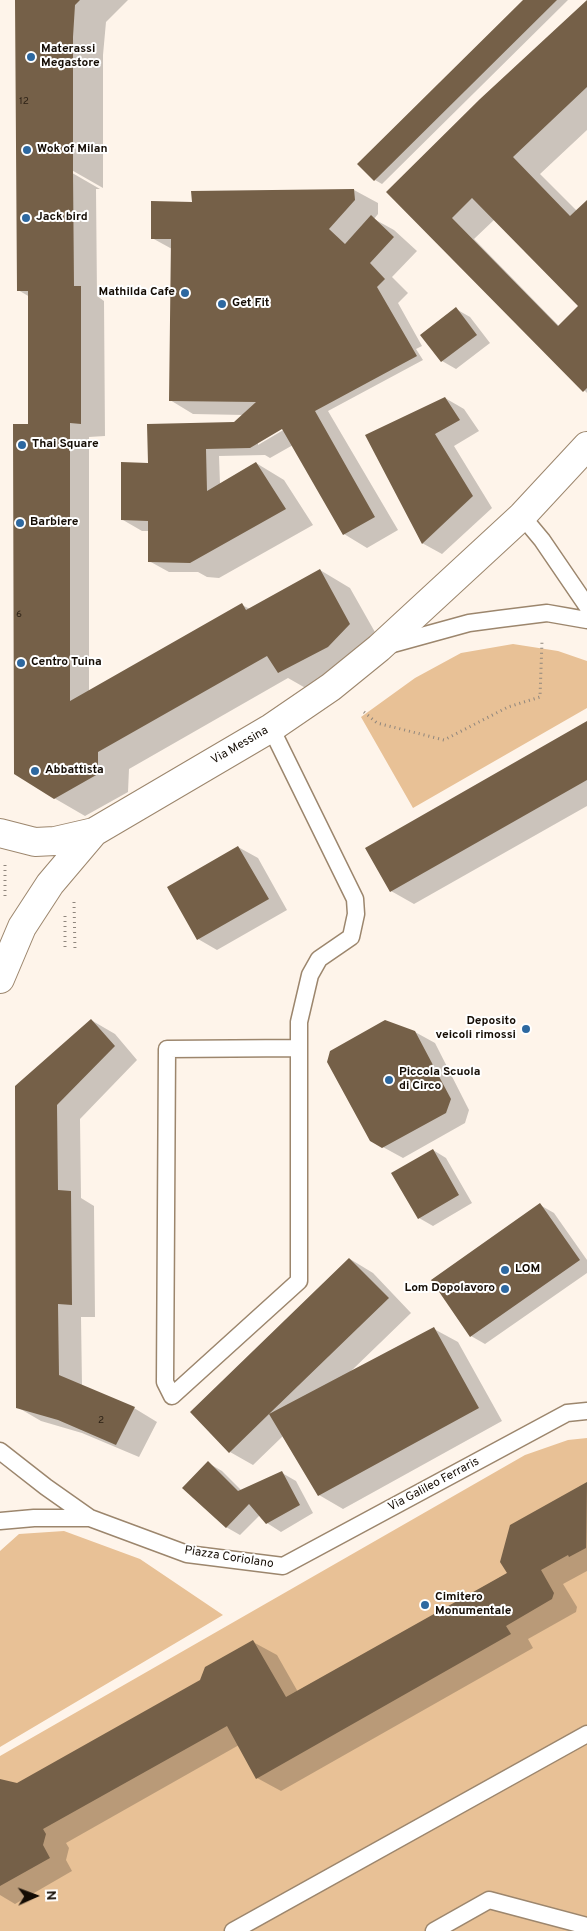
<!DOCTYPE html>
<style>
body{margin:0}
#map{position:relative;width:587px;height:1931px;overflow:hidden;background:#fef4ea;font-family:Overpass,sans-serif}
canvas{display:block}
.north{position:absolute;left:10px;top:1871px;width:50px;height:50px;-webkit-text-stroke:4px #fff;paint-order:stroke;rotate:88deg;font-size:14px;font-weight:700;line-height:20px;text-align:center;color:#140c04}
.north::after{content:'';display:block;margin:auto;width:18px;height:22px;background:#140c04;clip-path:polygon(50% 0,100% 100%,50% 72%,0 100%)}
</style>
<div id="map">
<canvas width="587" height="1931"></canvas>
<div class="north">N</div>
</div>
<script>
const ctx = document.querySelector('canvas').getContext('2d');
ctx.lineJoin = 'round';
function paint(path, color) { ctx.fillStyle = color; ctx.fill(path, 'evenodd'); }
function strokePath(path, color, width, dash) { ctx.strokeStyle = color; ctx.lineWidth = width; ctx.lineCap = dash ? 'butt' : 'round'; ctx.setLineDash(dash || []); ctx.stroke(path); }
function drawText(font, color, halo, rows, align = 'center') {
  ctx.font = font + ' Overpass,sans-serif'; ctx.lineWidth = 4; ctx.setLineDash([]); ctx.textBaseline = 'middle'; ctx.strokeStyle = halo; ctx.fillStyle = color; for (const [text, x, y, turn = 0] of rows) {
    ctx.save(); ctx.translate(x, y); ctx.rotate((+turn || 0) * Math.PI / 180); ctx.textAlign = isNaN(turn) ? turn : align; if (halo) ctx.strokeText(text, 0, 0); ctx.fillText(text, 0, 0); ctx.restore();
  }
}
paint(new Path2D(`
 M 513,644 L 558,651 L 587,661 L 587,708 L 413,808 L 361,717 L 415,678 L 461,653 Z
 M 587,1438 L 587,1931 L 0,1931 L 0,1756 L 525,1455 L 568,1440 Z
 M 64,1531 L 140,1559 L 223,1615 L 0,1747 L 0,1551 L 19,1534 Z`), '#e8c196');
paint(new Path2D(`
 M 16,0 L 128,0 L 106,22 L 103,55 L 103,188 L 68,168 L 67,170 L 100,189 L 96,189 L 97,296 L 104,301 L 105,436 L 89,437 L 89,692 L 242,605 L 250,609 L 320,570 L 350,588 L 380,641 L 309,690 L 288,678 L 129,769 L 128,792 L 85,816 L 54,798 L 30,425 L 30,297 L 18,290 Z
 M 525,0 L 568,0 L 382,184 L 375,180 Z
 M 587,2 L 587,130 L 540,174 L 577,211 L 587,201 L 587,393 L 388,192 ZM 495,219 L 580,306 L 559,326 L 474,239 Z
 M 354,190 L 378,203 L 378,214 L 374,219 L 394,230 L 417,251 L 392,277 L 408,293 L 398,303 L 422,346 L 416,349 L 423,360 L 328,411 L 398,530 L 367,548 L 344,534 L 293,445 L 270,458 L 265,455 L 219,456 L 220,484 L 256,463 L 284,480 L 313,525 L 219,578 L 207,577 L 198,572 L 169,572 L 149,561 L 149,531 L 142,531 L 123,520 L 149,464 L 235,423 L 244,415 L 193,414 L 170,400 L 172,249 L 152,238 L 193,203 L 192,192 ZM 283,428 L 285,429 L 258,445 L 258,442 Z
 M 456,309 L 470,317 L 490,343 L 456,369 L 442,361 L 422,335 Z
 M 445,398 L 464,409 L 479,431 L 454,446 L 492,508 L 442,554 L 422,543 L 367,436 Z
 M 587,723 L 587,806 L 414,904 L 391,891 Z
 M 238,847 L 258,858 L 287,910 L 217,950 L 198,939 Z
 M 91,1020 L 115,1034 L 137,1060 L 80,1119 L 81,1198 L 94,1206 L 95,1317 L 81,1317 L 82,1386 L 134,1408 L 157,1422 L 139,1457 L 82,1433 L 41,1421 L 17,1407 L 16,1086 Z
 M 415,1032 L 435,1043 L 469,1110 L 465,1123 L 403,1158 L 370,1140 Z
 M 433,1150 L 446,1158 L 472,1203 L 433,1226 L 419,1218 Z
 M 540,1205 L 554,1213 L 587,1260 L 587,1273 L 485,1344 L 471,1336 L 432,1280 Z
 M 350,1259 L 373,1273 L 411,1313 L 349,1373 L 434,1329 L 458,1342 L 502,1421 L 343,1509 L 319,1495 L 283,1436 L 253,1465 L 230,1452 Z
 M 208,1463 L 222,1471 L 242,1491 L 282,1473 L 296,1481 L 313,1513 L 281,1532 L 267,1523 L 260,1515 L 240,1535 L 226,1527 Z
 M 587,1483 L 587,1571 L 563,1584 L 577,1607 L 576,1612 L 528,1639 L 533,1648 L 281,1791 L 257,1778 L 239,1745 L 66,1843 L 69,1848 L 66,1860 L 72,1871 L 15,1904 L 0,1895 L 0,1780 L 17,1784 L 201,1681 L 253,1642 L 277,1655 L 298,1692 L 508,1573 L 511,1526 Z`), '#0003');
paint(new Path2D(`
 M 15,0 L 80,0 L 75,5 L 73,37 L 73,172 L 74,286 L 81,286 L 81,424 L 70,423 L 70,701 L 242,603 L 246,610 L 320,569 L 350,624 L 328,647 L 278,673 L 267,656 L 98,752 L 98,774 L 54,799 L 14,774 L 13,424 L 28,424 L 28,291 L 17,291 Z
 M 523,0 L 557,0 L 374,181 L 357,164 Z
 M 587,0 L 587,87 L 513,157 L 570,216 L 587,200 L 587,388 L 583,392 L 386,192 L 480,99 ZM 472,198 L 578,306 L 558,326 L 452,218 Z
 M 354,189 L 355,200 L 329,229 L 345,244 L 371,215 L 394,237 L 370,263 L 385,279 L 377,287 L 417,356 L 315,411 L 375,517 L 343,535 L 282,429 L 250,448 L 206,449 L 207,491 L 256,462 L 286,509 L 190,563 L 148,562 L 148,521 L 121,520 L 121,462 L 148,463 L 147,424 L 234,422 L 256,402 L 169,401 L 171,239 L 151,239 L 151,201 L 192,202 L 191,191 Z
 M 456,307 L 477,335 L 441,362 L 420,335 Z
 M 445,397 L 460,420 L 435,434 L 473,496 L 422,544 L 365,435 Z
 M 587,721 L 587,780 L 390,892 L 365,848 Z
 M 238,846 L 269,899 L 197,940 L 167,887 Z
 M 91,1019 L 115,1046 L 57,1105 L 58,1190 L 71,1191 L 72,1305 L 58,1304 L 59,1375 L 135,1407 L 116,1445 L 58,1420 L 16,1408 L 15,1086 Z
 M 385,1020 L 415,1031 L 451,1099 L 446,1113 L 382,1148 L 370,1141 L 327,1062 L 330,1051 Z
 M 433,1149 L 459,1195 L 418,1219 L 391,1173 Z
 M 540,1203 L 580,1260 L 470,1337 L 431,1280 Z
 M 349,1258 L 389,1298 L 269,1414 L 434,1327 L 479,1408 L 318,1496 L 269,1414 L 229,1453 L 190,1412 Z
 M 208,1461 L 238,1491 L 282,1471 L 300,1505 L 266,1524 L 249,1504 L 226,1528 L 182,1488 Z
 M 587,1482 L 586,1548 L 569,1557 L 568,1555 L 541,1570 L 554,1593 L 552,1599 L 506,1626 L 511,1634 L 256,1779 L 227,1726 L 43,1829 L 46,1834 L 43,1845 L 50,1858 L 0,1886 L 0,1779 L 17,1783 L 200,1680 L 205,1667 L 253,1640 L 286,1697 L 507,1573 L 500,1562 L 510,1525 Z`), '#756048');
const lane = new Path2D(`
 M 522,516 L 542,540 L 587,606
 M 389,645 L 469,623 L 499,619 L 547,613 L 587,620
 M 271,728 L 355,899 L 356,914 L 351,937 L 319,959 L 310,975 L 299,1022 L 299,1281 L 172,1396 L 165,1382 L 167,1049 L 299,1048
 M 0,1451 L 46,1487 L 90,1518 L 187,1554 L 283,1566 L 567,1413 L 587,1411
 M 0,1521 L 34,1518 L 90,1518
 M 233,1931 L 587,1734
 M 434,1931 L 489,1900 L 587,1926`);
const street = new Path2D(`
 M 0,833 L 35,842 L 55,841 L 94,832 L 271,728 L 331,687 L 379,648 L 522,516 L 587,446
 M 0,979 L 22,927 L 50,884 L 94,832`);
strokePath(lane, '#9c866d', 19);
strokePath(street, '#9c866d', 30);
strokePath(new Path2D(`
 M 364,712 L 377,723 L 444,740 L 508,707 L 540,697 L 542,641
 M 5,865 L 5,896
 M 74,902 L 75,951
 M 65,916 L 65,951`), '#8f867d', 3, [1, 4]);
strokePath(lane, '#fff', 16);
strokePath(street, '#fff', 28);
for (const [x, y, r, color] of [
 [31,57,5,"#2d68a0"],
 [27,150,5,"#2d68a0"],
 [26,218,5,"#2d68a0"],
 [185,293,5,"#2d68a0"],
 [222,304,5,"#2d68a0"],
 [22,445,5,"#2d68a0"],
 [20,523,5,"#2d68a0"],
 [21,663,5,"#2d68a0"],
 [35,771,5,"#2d68a0"],
 [526,1029,5,"#2d68a0"],
 [389,1080,5,"#2d68a0"],
 [505,1270,5,"#2d68a0"],
 [505,1289,5,"#2d68a0"],
 [425,1605,5,"#2d68a0"]
]) { const dot = new Path2D(); dot.arc(x, y, r, 0, 2 * Math.PI); ctx.fillStyle = color; ctx.fill(dot); strokePath(dot, '#fff', 2); }
drawText('10px', '#2c2115', null, [
 ["12",24,102],
 ["6",19,615],
 ["2",101,1421]
]);
drawText('bold 12px', '#140c04', '#fff', [
 ["Materassi",41,50],
 ["Megastore",41,64],
 ["Wok of Milan",37,150],
 ["Jack bird",36,218],
 ["Mathilda Cafe",175,293,"right"],
 ["Get Fit",232,304],
 ["Thai Square",32,445],
 ["Barbiere",30,523],
 ["Centro Tuina",31,663],
 ["Abbattista",45,771],
 ["Deposito",516,1022,"right"],
 ["veicoli rimossi",516,1036,"right"],
 ["Piccola Scuola",399,1073],
 ["di Circo",399,1087],
 ["LOM",515,1270],
 ["Lom Dopolavoro",495,1289,"right"],
 ["Cimitero",435,1598],
 ["Monumentale",435,1612]
], 'left');
drawText('12px', '#140c04', '#fff', [
 ["Via Messina",240,746,-30],
 ["Via Galileo Ferraris",434,1485,-28],
 ["Piazza Coriolano",229,1558,9]
]);
</script>
